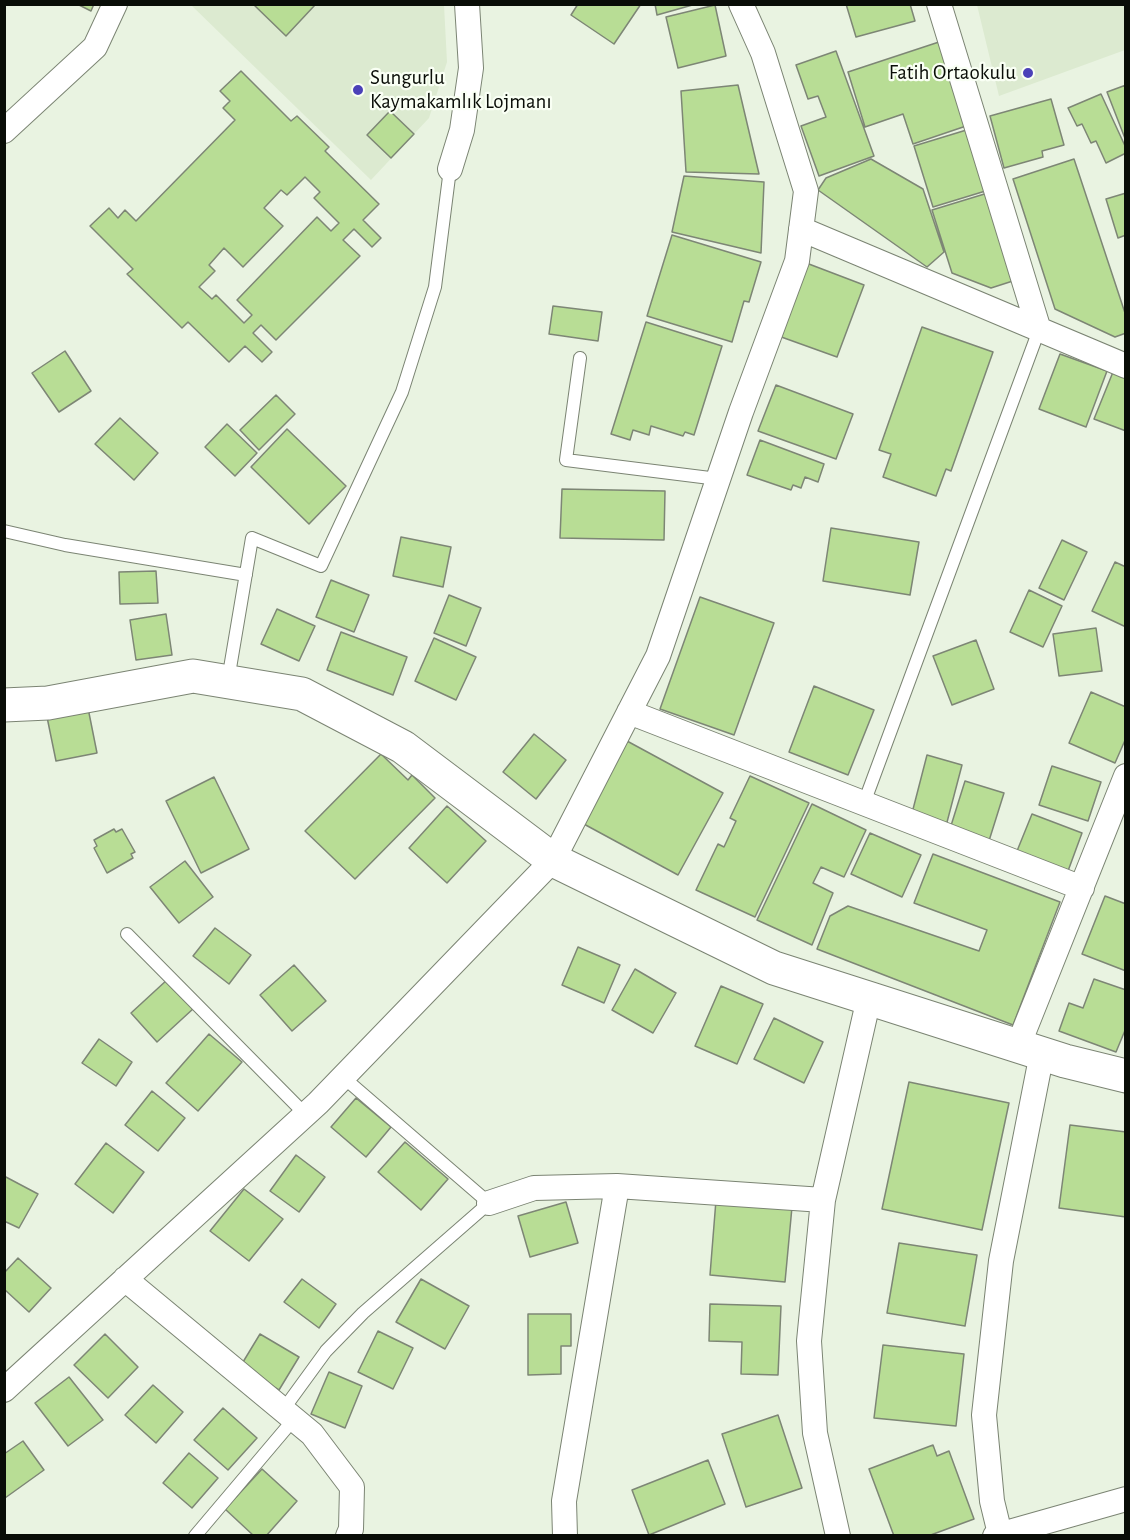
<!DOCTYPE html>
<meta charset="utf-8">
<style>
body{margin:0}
#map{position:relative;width:1130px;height:1540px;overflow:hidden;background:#e9f3e1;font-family:"Alegreya Sans",sans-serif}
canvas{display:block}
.frame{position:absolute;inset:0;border:6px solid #090d07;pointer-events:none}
</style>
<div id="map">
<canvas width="1130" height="1540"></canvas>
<div class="frame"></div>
</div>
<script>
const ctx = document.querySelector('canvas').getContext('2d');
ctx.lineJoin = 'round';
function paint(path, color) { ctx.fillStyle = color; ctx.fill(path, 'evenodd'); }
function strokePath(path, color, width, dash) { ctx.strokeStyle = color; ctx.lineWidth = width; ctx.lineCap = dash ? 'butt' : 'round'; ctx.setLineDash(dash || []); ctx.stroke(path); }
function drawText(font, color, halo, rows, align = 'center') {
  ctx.font = font + ' "Alegreya Sans",sans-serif'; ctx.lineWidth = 4.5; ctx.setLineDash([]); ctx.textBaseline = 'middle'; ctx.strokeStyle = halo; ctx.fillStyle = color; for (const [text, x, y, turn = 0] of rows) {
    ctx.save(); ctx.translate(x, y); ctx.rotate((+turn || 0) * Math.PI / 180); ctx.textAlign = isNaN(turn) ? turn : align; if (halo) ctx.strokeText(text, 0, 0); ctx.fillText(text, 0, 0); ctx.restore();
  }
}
paint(new Path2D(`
 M 191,5 L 444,5 L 447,62 L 429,118 L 371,180 Z
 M 977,5 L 1125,5 L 1125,50 L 999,96 Z`), '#dcead0');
const building = new Path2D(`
 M 77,4 L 94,4 L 91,11 Z
 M 253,4 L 313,4 L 315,5 L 286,36 Z
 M 578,4 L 641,4 L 614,44 L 571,15 Z
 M 655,4 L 696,4 L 657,15 Z
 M 846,4 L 910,4 L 915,21 L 856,37 Z
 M 715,5 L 726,56 L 678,68 L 666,17 Z
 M 945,40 L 972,124 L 913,144 L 903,114 L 865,127 L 848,72 Z
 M 836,51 L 874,156 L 819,176 L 801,126 L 826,117 L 818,96 L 808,99 L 796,65 Z
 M 241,71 L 291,121 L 297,116 L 329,147 L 325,151 L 379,204 L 363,220 L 381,238 L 372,247 L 354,229 L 343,240 L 360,256 L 276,340 L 261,325 L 253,333 L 272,352 L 262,362 L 245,346 L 229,362 L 188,322 L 182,328 L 127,274 L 133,269 L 90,226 L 109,208 L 118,218 L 125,210 L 136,221 L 235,120 L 223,108 L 230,101 L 220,91 ZM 305,177 L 320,192 L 314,198 L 339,223 L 331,231 L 317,217 L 237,300 L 252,315 L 244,323 L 216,295 L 212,299 L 199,287 L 215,271 L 209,265 L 224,248 L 243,267 L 283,226 L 264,208 L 281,190 L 287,195 Z
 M 738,85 L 759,174 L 686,172 L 681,91 Z
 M 1126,85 L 1126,141 L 1107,92 Z
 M 1101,94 L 1126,148 L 1126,153 L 1106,163 L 1096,141 L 1091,143 L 1082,124 L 1077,126 L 1068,108 Z
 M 1051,99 L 1064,145 L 1042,151 L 1043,157 L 1004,168 L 990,116 Z
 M 390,111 L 414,134 L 391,158 L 367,135 Z
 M 973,128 L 992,189 L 933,207 L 914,146 Z
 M 871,159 L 923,189 L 944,252 L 927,267 L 818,190 L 826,178 Z
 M 1074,159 L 1126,316 L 1126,333 L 1115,337 L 1055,309 L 1013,179 Z
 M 684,176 L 764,182 L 761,253 L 672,232 Z
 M 991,192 L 1019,279 L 991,288 L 952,273 L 932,210 Z
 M 1126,193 L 1126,235 L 1118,238 L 1106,199 Z
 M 672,235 L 761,262 L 749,302 L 744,301 L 732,342 L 647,316 Z
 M 801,261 L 864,285 L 837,357 L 773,334 Z
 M 553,306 L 602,312 L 598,341 L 549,334 Z
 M 646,322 L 722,346 L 694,435 L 685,432 L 683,436 L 651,426 L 649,435 L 633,430 L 630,440 L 611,434 Z
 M 922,327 L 993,352 L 951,471 L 946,469 L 936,496 L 883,477 L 891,454 L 879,450 Z
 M 65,351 L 91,391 L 59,412 L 32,373 Z
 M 1060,354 L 1107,371 L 1086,427 L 1039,409 Z
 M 1113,372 L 1126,376 L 1126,431 L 1094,419 Z
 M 776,385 L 853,414 L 836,459 L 758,431 Z
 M 276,395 L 295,414 L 259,450 L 240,430 Z
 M 120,418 L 158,453 L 134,480 L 95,444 Z
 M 227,424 L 257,453 L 235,476 L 205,447 Z
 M 287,429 L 346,486 L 309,524 L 251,467 Z
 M 760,440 L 824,464 L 818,482 L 805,477 L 801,488 L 793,485 L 791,490 L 747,475 Z
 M 562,489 L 665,491 L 664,540 L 560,538 Z
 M 831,528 L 919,542 L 910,595 L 823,581 Z
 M 401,537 L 451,547 L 443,587 L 393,576 Z
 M 1062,540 L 1087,552 L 1064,600 L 1039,588 Z
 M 1115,562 L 1126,567 L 1126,627 L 1092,611 Z
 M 156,571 L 158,603 L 120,604 L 119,572 Z
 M 331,580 L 369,595 L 354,632 L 316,617 Z
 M 1029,590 L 1062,606 L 1043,647 L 1010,632 Z
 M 449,595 L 481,608 L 466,646 L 434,633 Z
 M 700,597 L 774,623 L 734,735 L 660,709 Z
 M 277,609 L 315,626 L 299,661 L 261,644 Z
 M 166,614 L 172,655 L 136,660 L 130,620 Z
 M 1096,628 L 1102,671 L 1059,676 L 1053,634 Z
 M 341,632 L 407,657 L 393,695 L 327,670 Z
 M 434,638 L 476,657 L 456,700 L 415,681 Z
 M 976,640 L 994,689 L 952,705 L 933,656 Z
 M 814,686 L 874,710 L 848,775 L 789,752 Z
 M 1091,692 L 1126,707 L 1126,738 L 1115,763 L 1069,743 Z
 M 88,708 L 97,753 L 56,761 L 47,717 Z
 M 534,734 L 566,760 L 536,799 L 503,772 Z
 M 627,741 L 723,793 L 678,875 L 582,823 Z
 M 381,754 L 408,780 L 412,775 L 435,798 L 355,879 L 305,831 Z
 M 927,755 L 962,765 L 946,826 L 911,817 Z
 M 1052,766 L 1101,782 L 1088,821 L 1039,805 Z
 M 750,776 L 809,803 L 755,917 L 696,890 L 718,844 L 724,847 L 736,821 L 730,818 Z
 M 214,777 L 249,849 L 201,873 L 166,801 Z
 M 965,781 L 1004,793 L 988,844 L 949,832 Z
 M 812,804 L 866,830 L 844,877 L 821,867 L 813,883 L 833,893 L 812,945 L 757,920 Z
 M 447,806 L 486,841 L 447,883 L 409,848 Z
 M 1032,814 L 1082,833 L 1068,871 L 1017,851 Z
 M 114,829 L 116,832 L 122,829 L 135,852 L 131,854 L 133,858 L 107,873 L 94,848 L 97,846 L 94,840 Z
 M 870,833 L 921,855 L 902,897 L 851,874 Z
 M 933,854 L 1060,902 L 1013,1025 L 817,949 L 830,916 L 848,906 L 979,951 L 987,930 L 914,903 Z
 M 185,861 L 213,897 L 179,923 L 150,887 Z
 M 1105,896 L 1126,904 L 1126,971 L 1082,954 Z
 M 215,928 L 251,955 L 229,984 L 193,956 Z
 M 578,947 L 620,965 L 604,1003 L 562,985 Z
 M 294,965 L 326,1001 L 292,1031 L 260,995 Z
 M 635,969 L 676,993 L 653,1033 L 612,1010 Z
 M 168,979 L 194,1008 L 157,1042 L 131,1013 Z
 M 1094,979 L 1126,990 L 1126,1028 L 1116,1052 L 1059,1031 L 1069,1003 L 1083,1008 Z
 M 721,986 L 763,1004 L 737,1064 L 695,1046 Z
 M 774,1018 L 823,1042 L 804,1083 L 754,1059 Z
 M 209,1034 L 242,1062 L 198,1111 L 166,1083 Z
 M 99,1039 L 132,1062 L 116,1086 L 82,1063 Z
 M 909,1082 L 1009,1103 L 982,1230 L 882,1209 Z
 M 152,1091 L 185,1118 L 158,1151 L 125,1125 Z
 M 356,1098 L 391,1127 L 366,1157 L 331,1127 Z
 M 1070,1125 L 1126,1132 L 1126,1217 L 1059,1208 Z
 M 405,1142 L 448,1179 L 421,1210 L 378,1172 Z
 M 106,1143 L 144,1172 L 113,1213 L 75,1184 Z
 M 296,1155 L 325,1177 L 299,1212 L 270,1191 Z
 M 4,1176 L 38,1194 L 19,1228 L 4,1221 Z
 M 244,1189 L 283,1219 L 249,1261 L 210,1231 Z
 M 716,1200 L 792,1207 L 785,1282 L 710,1275 Z
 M 566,1202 L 578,1243 L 530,1257 L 518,1216 Z
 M 899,1243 L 977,1255 L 965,1326 L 887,1313 Z
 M 18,1258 L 51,1288 L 29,1312 L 4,1289 L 4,1273 Z
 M 302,1279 L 336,1304 L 319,1328 L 284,1302 Z
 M 421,1279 L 469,1306 L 445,1349 L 396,1322 Z
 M 710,1304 L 781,1306 L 778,1375 L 741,1374 L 742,1342 L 709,1341 Z
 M 528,1314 L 571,1314 L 571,1346 L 561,1346 L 561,1374 L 528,1375 Z
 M 378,1331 L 413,1348 L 393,1389 L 358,1372 Z
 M 105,1334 L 138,1367 L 108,1398 L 74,1365 Z
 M 260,1334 L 299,1357 L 279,1390 L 240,1367 Z
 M 883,1345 L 964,1354 L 956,1426 L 874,1418 Z
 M 329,1372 L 362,1386 L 345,1428 L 311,1414 Z
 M 69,1377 L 103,1420 L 68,1446 L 35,1403 Z
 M 153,1385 L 183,1412 L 156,1443 L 125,1415 Z
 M 223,1408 L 257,1438 L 228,1470 L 194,1440 Z
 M 778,1415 L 802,1488 L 746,1507 L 722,1434 Z
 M 23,1441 L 44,1470 L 5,1498 L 4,1454 Z
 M 933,1445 L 937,1456 L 949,1451 L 974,1519 L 928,1536 L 894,1536 L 869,1469 Z
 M 189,1453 L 218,1478 L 192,1508 L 163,1483 Z
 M 708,1460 L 725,1504 L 649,1535 L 632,1490 Z
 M 262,1469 L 297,1501 L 266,1536 L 254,1536 L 225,1509 Z`);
paint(building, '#b8dd95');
strokePath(building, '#7d8675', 1.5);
const lane = new Path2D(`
 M 580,358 L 566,460 L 718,479
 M 4,531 L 65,545 L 246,575
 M 228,680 L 252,538 L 321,566 L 402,392 L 435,287 L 450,169
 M 864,803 L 1039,330
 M 127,934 L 305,1114
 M 283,1410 L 326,1351 L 363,1313 L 489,1203 L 343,1077
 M 195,1536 L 294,1419`);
const street = new Path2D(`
 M 939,4 L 1039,330
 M 4,131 L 95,47 L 115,4
 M 450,169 L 462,130 L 471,68 L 467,4
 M 801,229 L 1126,366
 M 629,712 L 1082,888
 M 1018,1046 L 1126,776
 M 489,1203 L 534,1188 L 617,1186 L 823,1200
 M 125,1279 L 312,1434 L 352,1487 L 351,1529 L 348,1536
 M 4,1390 L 318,1103 L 553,860 L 658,656 L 741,412 L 797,261 L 806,191 L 763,53 L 741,4
 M 1000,1534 L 992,1501 L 984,1415 L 1001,1261 L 1042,1053
 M 565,1536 L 564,1501 L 617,1186
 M 838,1536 L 815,1433 L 809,1341 L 823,1200 L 869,998
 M 995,1536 L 1126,1499`);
const secondary = new Path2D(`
 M 4,705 L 48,703 L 193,676 L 302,694 L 403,747 L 553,860 L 774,968 L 1065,1061 L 1126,1076`);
strokePath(lane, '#7b8473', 14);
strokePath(street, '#7b8473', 26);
strokePath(secondary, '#7b8473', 35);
strokePath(lane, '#fff', 12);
strokePath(street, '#fff', 24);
strokePath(secondary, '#fff', 33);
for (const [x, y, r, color] of [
 [1028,73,6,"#4b41b8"],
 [358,90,6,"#4b41b8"]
]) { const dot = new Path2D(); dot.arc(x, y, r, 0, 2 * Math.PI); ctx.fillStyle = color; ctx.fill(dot); strokePath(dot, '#f9fff4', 2); }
drawText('21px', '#090d07', '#f9fff4', [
 ["Fatih Ortaokulu",1016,73],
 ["Sungurlu",370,78,"left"],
 ["Kaymakamlık Lojmanı",370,102,"left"]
], 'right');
</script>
